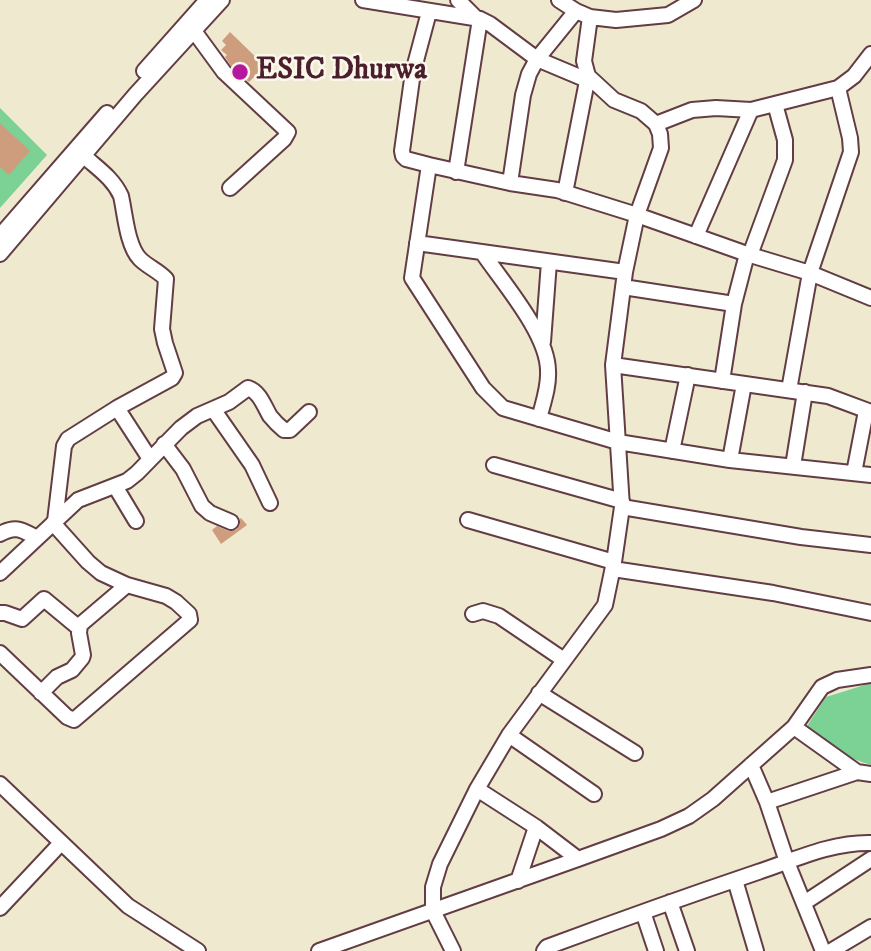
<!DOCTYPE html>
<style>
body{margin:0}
canvas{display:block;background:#efe9cf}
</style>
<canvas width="871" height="951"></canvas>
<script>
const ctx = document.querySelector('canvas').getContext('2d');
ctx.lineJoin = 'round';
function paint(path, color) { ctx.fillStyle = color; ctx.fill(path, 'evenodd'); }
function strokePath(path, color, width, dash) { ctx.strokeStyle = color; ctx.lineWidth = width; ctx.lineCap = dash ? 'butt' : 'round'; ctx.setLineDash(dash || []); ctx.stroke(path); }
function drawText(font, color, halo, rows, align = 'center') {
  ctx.font = font + ' "IM FELL DW Pica",serif'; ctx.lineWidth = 5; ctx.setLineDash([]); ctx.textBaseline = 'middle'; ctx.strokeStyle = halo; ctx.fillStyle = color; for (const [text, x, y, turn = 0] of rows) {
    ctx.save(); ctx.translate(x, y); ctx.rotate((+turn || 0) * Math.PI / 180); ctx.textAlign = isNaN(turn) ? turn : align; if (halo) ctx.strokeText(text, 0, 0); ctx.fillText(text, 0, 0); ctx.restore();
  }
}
paint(new Path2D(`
 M 0,108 L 47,155 L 0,208 Z
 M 871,683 L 871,765 C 848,758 823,746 805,729 L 826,697 Z`), '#7cd195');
paint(new Path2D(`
 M 230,32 L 265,66 L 249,82 L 231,66 L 225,57 L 227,55 L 221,50 L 226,45 L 222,41 Z
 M 0,123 L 30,151 L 9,175 L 0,167 Z
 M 241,518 L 247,525 L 221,544 L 212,530 L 217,526 L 228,531 L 236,530 L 240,525 L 240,519 Z`), '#ce9d7d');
const minor = new Path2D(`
 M 363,0 L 480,19 L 490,24 L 537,59 L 587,80
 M 458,0 L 475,17
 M 559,0 L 576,11 L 590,17 L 616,20 L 668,15 L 694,0
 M 194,31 L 224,72 L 288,132 L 284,139 L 230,188
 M 144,71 L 207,0
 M 656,124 L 692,110 L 716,108 L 751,110 L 838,88 L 854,76 L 871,54
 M 429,165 L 406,159 L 403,156 L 402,151 L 413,72 L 429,12
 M 456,172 L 480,19
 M 510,183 L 523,95 L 529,74 L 537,59 L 576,11
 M 565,193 L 588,76
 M 0,236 L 107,113
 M 696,236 L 751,110
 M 417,243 L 625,272
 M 482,252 C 503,283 548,334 548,371 C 549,387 543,403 539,419
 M 0,254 L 135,95 L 222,0
 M 750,255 L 785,160 L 785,140 L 775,104
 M 623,287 L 734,304
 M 871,298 L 810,273 L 747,254 L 637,215 L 557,190 L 510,183 L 429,165 L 412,278 L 483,388 L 503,408 L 618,442 L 730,460 L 871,475
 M 543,342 L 549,262
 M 613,365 L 828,396 L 871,412
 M 722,381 L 734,304 L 747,254
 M 789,390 L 810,273 L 851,152 L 850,138 L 838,88
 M 117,408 L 150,459
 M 213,409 L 252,465 L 270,503
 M 164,444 L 183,469 L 202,506 L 210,513 L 231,522
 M 672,451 L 688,375
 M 730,460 L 744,384
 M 494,465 L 622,501
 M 793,466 L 805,392
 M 854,473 L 866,411
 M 115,486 L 136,521
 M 622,507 L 801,537 L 871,545
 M 468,520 L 614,562
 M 55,521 L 64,446 L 68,439 L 117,408 L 172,378 L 175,373 L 165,343 L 162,329 L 166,279 C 159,271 148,267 140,259 C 127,246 125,213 121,196 C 113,178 97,168 84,156
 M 0,534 C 16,525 22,530 37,538
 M 613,569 L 773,593 L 871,613
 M 0,573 L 78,500 L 127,481 L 137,473 L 181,428 L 197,416 L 229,402 L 248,388 C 260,392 264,406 270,416 C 274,421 279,426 284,430 L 290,430 L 309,412
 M 0,613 L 5,613 L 22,619 L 44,599 L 79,628
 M 473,614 L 483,611 L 499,616 L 564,660
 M 0,653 L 67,717 L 74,720 L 190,620 L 189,614 L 176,602 L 166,596 L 127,585 L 101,573 L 88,562 L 53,523
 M 41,693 L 57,677 L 72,670 L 82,658 L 83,655 L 79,633 L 80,625 L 127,585
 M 539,693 L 635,753
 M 794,727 L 857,772
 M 509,735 L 594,794
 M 751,765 L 767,802 L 787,862 L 823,951
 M 0,784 L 128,906 L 198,951
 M 477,789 L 536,827 L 578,859
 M 767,802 L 857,772 L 871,774
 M 735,880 L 756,951
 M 518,881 L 536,827
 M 670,902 L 687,951
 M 804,903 L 871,859
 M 0,908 L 61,843
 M 643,912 L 656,951
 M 319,951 L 578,859 L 661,829 L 689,816 L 713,799 L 794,727 L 822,687 L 837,680 L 871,675
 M 453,951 L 433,911 L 433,887 L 440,864 L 477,789 L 509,735 L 605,605 L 614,562 L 622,507 L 613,365 L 625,272 L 637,215 L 661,148 L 660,134 L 656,124 L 641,111 L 614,100 L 588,76 L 584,61 L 590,17
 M 544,951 L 547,947 C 617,921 687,896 758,872 C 794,860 832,842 871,843
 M 831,951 L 871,927`);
strokePath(minor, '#633d44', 18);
strokePath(minor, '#fff', 14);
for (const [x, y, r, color] of [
 [240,72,9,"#b5179e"]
]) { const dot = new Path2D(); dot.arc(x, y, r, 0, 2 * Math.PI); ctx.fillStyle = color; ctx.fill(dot); strokePath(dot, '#fbf7ec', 2.5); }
drawText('bold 30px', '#4a1f2b', '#fbf7ec', [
 ["ESIC Dhurwa",256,72]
], 'left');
</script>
